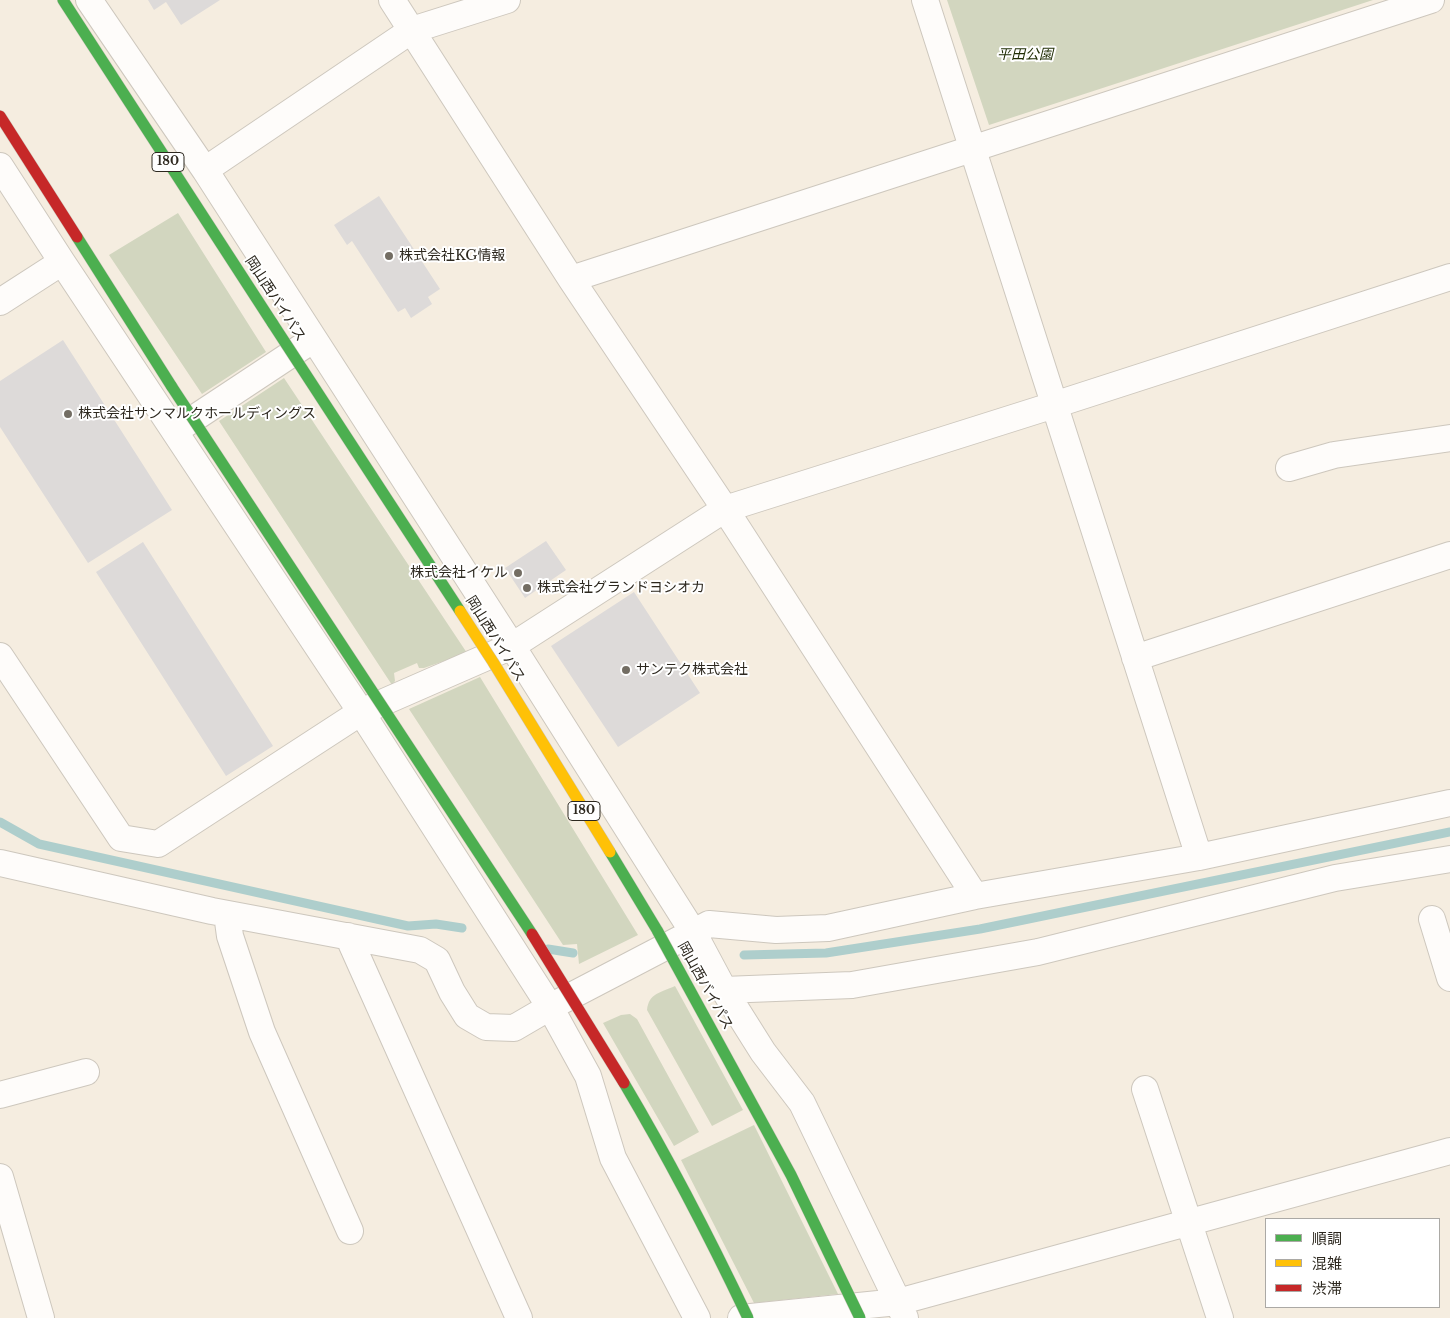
<!DOCTYPE html>
<meta charset="utf-8">
<style>
body{margin:0}
#map{position:relative;width:1450px;height:1318px;overflow:hidden;background:#f5ede0;font-family:"Libre Baskerville","Noto Sans JP",serif}
canvas{display:block}
.legend{position:absolute;left:1265px;top:1218px;width:175px;height:90px;box-sizing:border-box;background:#fff;border:1px solid #aba9a5;margin:0;padding:6px 9px;list-style:none;font-size:15px;color:#2d281f}
.legend li{display:flex;align-items:center;gap:10px;height:25px}
.legend b{width:25px;border:1px solid #aba9a5}
</style>
<div id="map">
<canvas width="1450" height="1318"></canvas>
<ul class="legend">
<li><b style="height:6px;background:#4caf50"></b>順調</li>
<li><b style="height:6px;background:#ffc107"></b>混雑</li>
<li><b style="height:6px;background:#c62828"></b>渋滞</li>
</ul>
</div>
<script>
const ctx = document.querySelector('canvas').getContext('2d');
ctx.lineJoin = 'round';
function paint(path, color) { ctx.fillStyle = color; ctx.fill(path, 'evenodd'); }
function strokePath(path, color, width, dash) { ctx.strokeStyle = color; ctx.lineWidth = width; ctx.lineCap = dash ? 'butt' : 'round'; ctx.setLineDash(dash || []); ctx.stroke(path); }
function drawText(font, color, halo, rows, align = 'center') {
  ctx.font = font + ' "Libre Baskerville","Noto Sans JP",serif'; ctx.lineWidth = 4; ctx.setLineDash([]); ctx.textBaseline = 'middle'; ctx.strokeStyle = halo; ctx.fillStyle = color; for (const [text, x, y, turn = 0] of rows) {
    ctx.save(); ctx.translate(x, y); ctx.rotate((+turn || 0) * Math.PI / 180); ctx.textAlign = isNaN(turn) ? turn : align; if (halo) ctx.strokeText(text, 0, 0); ctx.fillText(text, 0, 0); ctx.restore();
  }
}
paint(new Path2D(`
 M 947,0 L 1373,0 L 989,125 Z
 M 178,213 L 266,352 L 202,394 L 109,255 Z
 M 284,378 L 467,653 L 424,668 L 419,668 L 417,663 L 394,673 L 395,681 L 392,685 L 219,421 Z
 M 480,677 L 638,935 L 579,964 L 577,944 L 563,945 L 409,709 Z
 M 675,986 L 743,1110 L 712,1126 L 647,1010 C 649,993 660,993 675,986 Z
 M 630,1014 L 637,1019 L 699,1132 L 674,1146 L 603,1023 L 621,1015 Z
 M 754,1125 L 838,1294 L 754,1303 L 681,1160 Z`), '#d2d6bf');
strokePath(new Path2D(`
 M 0,822 L 39,844 L 408,926 L 436,924 L 462,928
 M 548,949 L 573,953
 M 744,955 L 826,953 L 980,929 L 1450,832`), '#aececc', 9);
paint(new Path2D(`
 M 148,0 L 220,0 L 181,25 L 166,2 L 154,10 Z
 M 379,196 L 440,289 L 428,297 L 432,304 L 411,318 L 405,308 L 398,312 L 352,241 L 347,245 L 334,225 Z
 M 63,340 L 172,510 L 88,563 L 0,427 L 0,381 Z
 M 546,541 L 566,570 L 525,598 L 505,568 Z
 M 143,542 L 273,746 L 226,776 L 96,572 Z
 M 634,592 L 700,693 L 618,747 L 551,646 Z`), '#dddad9');
const street = new Path2D(`
 M 89,0 L 205,170 L 512,646 L 693,932 L 724,990 L 763,1052 L 802,1103 L 898,1302 L 905,1318
 M 392,0 L 571,279 L 725,509 L 975,896
 M 925,0 L 1199,857
 M 0,166 L 62,262 L 361,712 L 550,1007 L 588,1076 L 613,1158 L 697,1318
 M 205,170 L 412,30 L 507,0
 M 571,279 L 1431,0
 M 0,302 L 62,262
 M 175,431 L 311,341
 M 1289,468 L 1334,455 L 1450,438
 M 0,656 L 121,838 L 158,844 L 361,712 L 512,646 L 725,509 L 1054,405 L 1450,277
 M 1135,658 L 1450,555
 M 0,863 L 212,911 L 420,950 L 437,960 L 452,992 L 467,1016 L 486,1027 L 514,1028 L 550,1007 L 709,924 L 776,930 L 828,928 L 975,896 L 1199,857 L 1450,803
 M 227,914 L 230,936 L 262,1032 L 350,1231
 M 1432,919 L 1450,978
 M 348,936 L 519,1318
 M 724,990 L 852,985 L 1038,952 L 1335,878 L 1450,859
 M 1145,1089 L 1220,1318
 M 0,1095 L 86,1072
 M 0,1177 L 41,1318
 M 741,1318 L 898,1302 L 1450,1151`);
const fast = new Path2D(`
 M 63,0 L 273,324
 M 77,237 L 172,387`);
const jam = new Path2D(`
 M 0,116 L 77,237`);
strokePath(street, '#cdc7bd', 28);
strokePath(fast, '#cdc7bd', 12);
strokePath(jam, '#cdc7bd', 12);
strokePath(street, '#fefcfa', 26);
strokePath(fast, '#4caf50', 11);
strokePath(jam, '#c62828', 11);
const fastBridge = new Path2D(`
 M 273,324 L 460,611
 M 172,387 L 532,934
 M 610,852 L 657,930 L 791,1175 L 860,1318
 M 624,1083 C 669,1159 710,1238 748,1318`);
const slowBridge = new Path2D(`
 M 460,611 L 493,662 L 610,852`);
const jamBridge = new Path2D(`
 M 532,934 L 624,1083`);
strokePath(fastBridge, '#cdc7bd', 12, []);
strokePath(slowBridge, '#cdc7bd', 12, []);
strokePath(jamBridge, '#cdc7bd', 12, []);
strokePath(fastBridge, '#4caf50', 11);
strokePath(slowBridge, '#ffc107', 11);
strokePath(jamBridge, '#c62828', 11);
for (const [x, y, r, color] of [
 [389,256,5,"#736d63"],
 [68,414,5,"#736d63"],
 [518,573,5,"#736d63"],
 [527,588,5,"#736d63"],
 [626,670,5,"#736d63"]
]) { const dot = new Path2D(); dot.arc(x, y, r, 0, 2 * Math.PI); ctx.fillStyle = color; ctx.fill(dot); strokePath(dot, '#fff', 2); }
for (const [x, y, w] of [
 [168,162,32],
 [584,811,32]
]) { const box = new Path2D(); box.roundRect(x - w / 2, y - 9.5, w, 19, 4); ctx.fillStyle = '#fff'; ctx.fill(box); strokePath(box, '#2d281f', 1); }
drawText('bold 12px', '#2d281f', null, [
 ["180",168,162],
 ["180",584,811]
]);
drawText('italic 14px', '#212f06', '#fff', [
 ["平田公園",1025,55]
]);
drawText('14px', '#2d281f', '#fff', [
 ["株式会社KG情報",399,256],
 ["株式会社サンマルクホールディングス",78,414],
 ["株式会社イケル",508,573,"right"],
 ["株式会社グランドヨシオカ",537,588],
 ["サンテク株式会社",636,670]
], 'left');
drawText('14px', '#2d281f', '#fff', [
 ["岡山西バイパス",275,299,57],
 ["岡山西バイパス",495,639,58],
 ["岡山西バイパス",705,986,61]
]);
</script>
